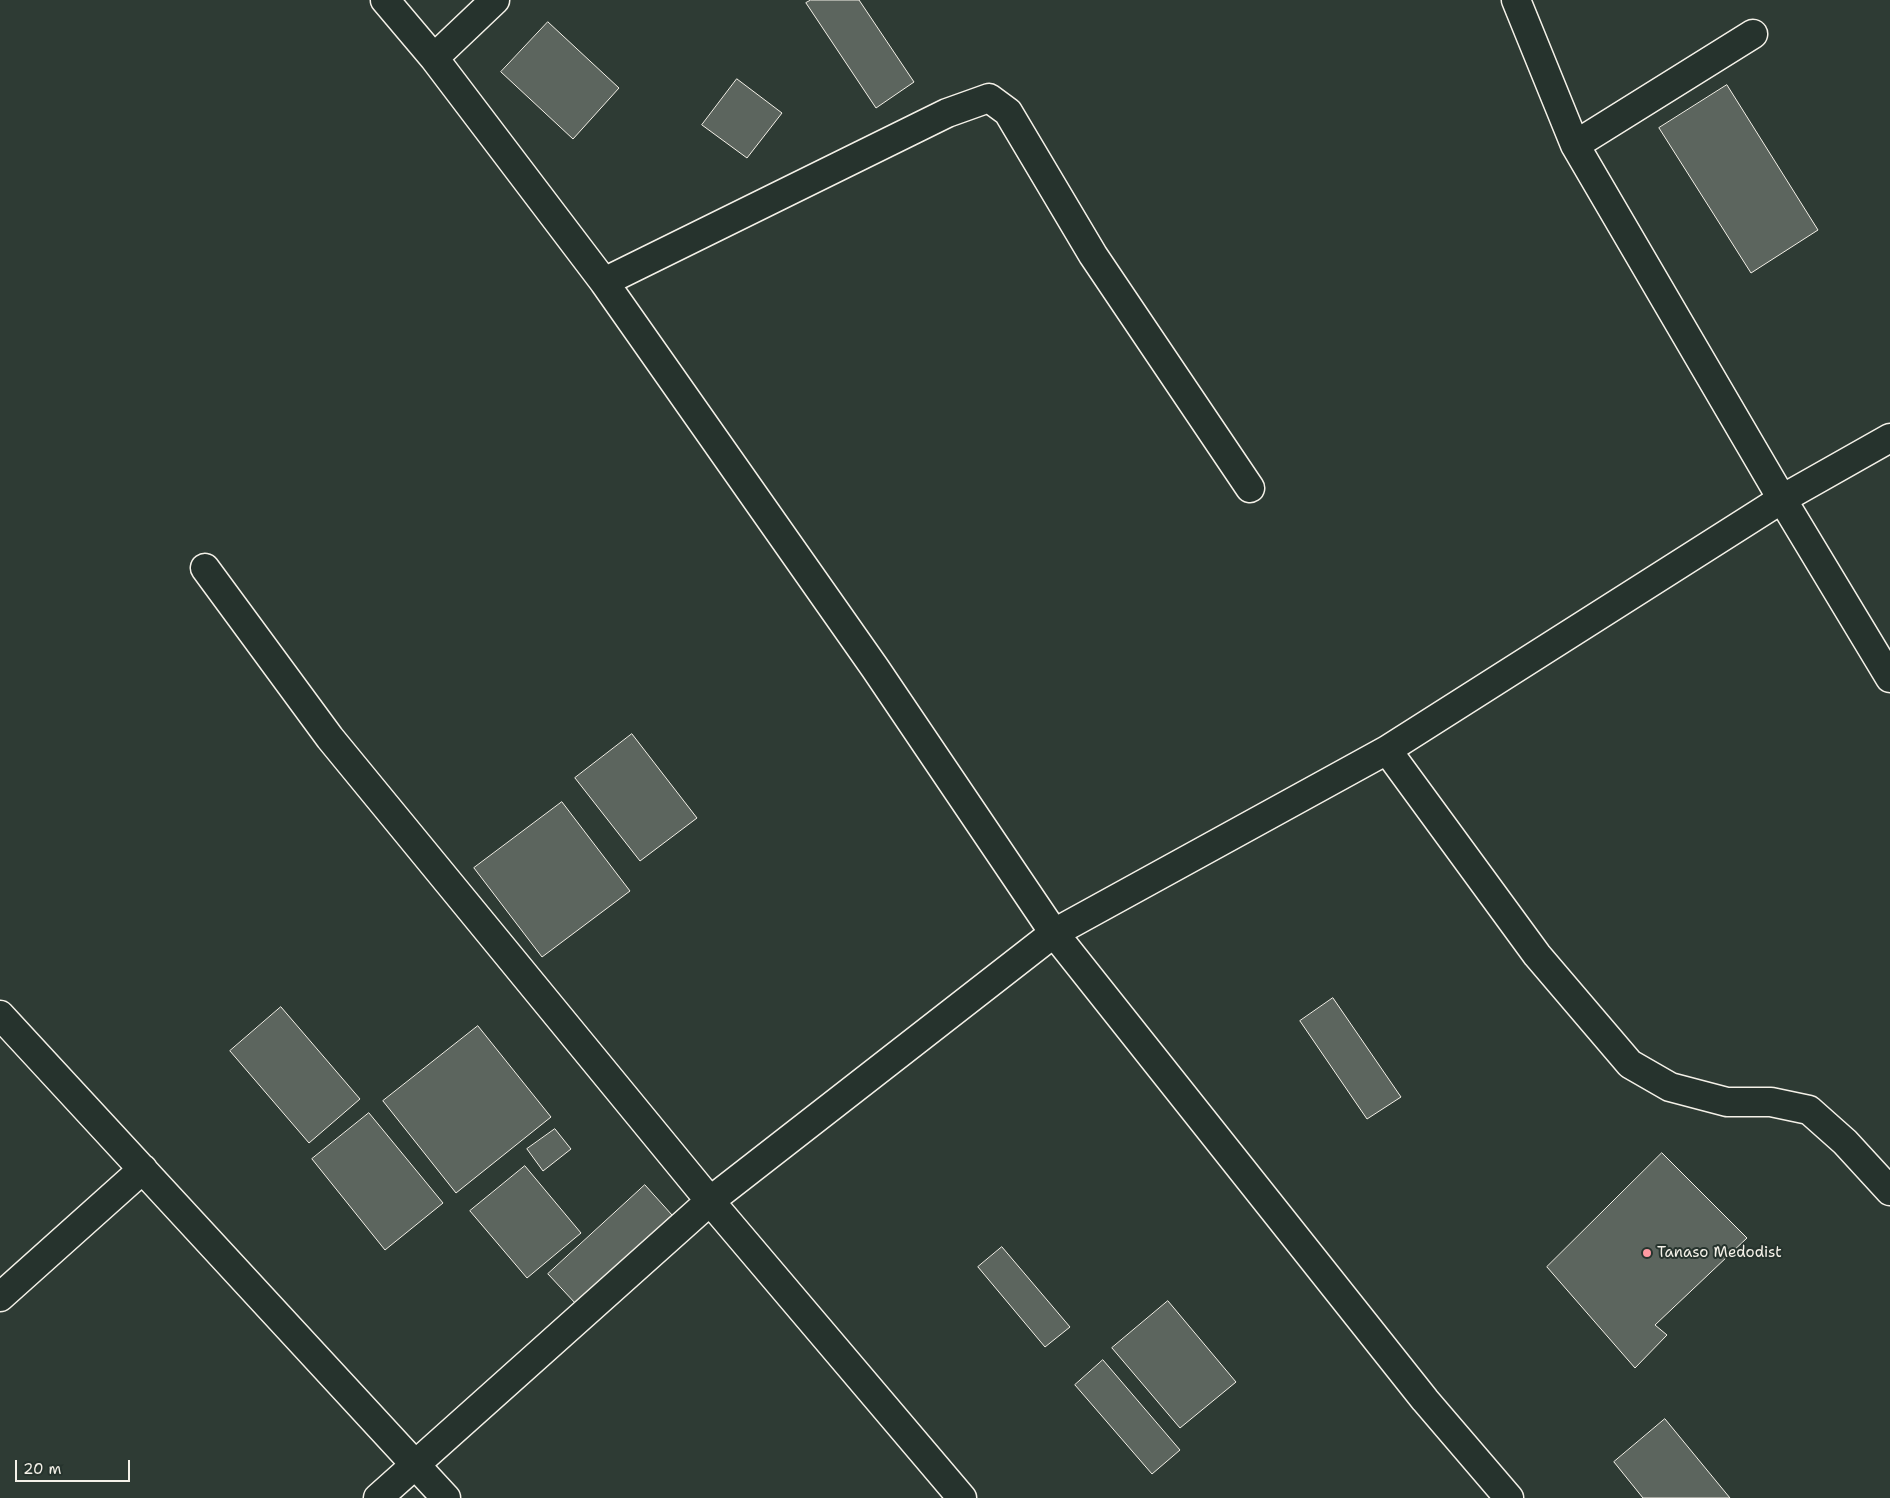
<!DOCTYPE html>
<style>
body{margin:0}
#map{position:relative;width:1890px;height:1498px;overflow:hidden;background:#2e3b34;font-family:"Shantell Sans",sans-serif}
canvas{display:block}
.scale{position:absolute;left:15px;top:1460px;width:115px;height:22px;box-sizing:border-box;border:2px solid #f4f1e8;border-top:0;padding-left:6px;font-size:15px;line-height:18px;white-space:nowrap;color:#f4f1e8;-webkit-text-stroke:4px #26332d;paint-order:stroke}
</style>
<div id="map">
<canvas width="1890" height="1498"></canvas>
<div class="scale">20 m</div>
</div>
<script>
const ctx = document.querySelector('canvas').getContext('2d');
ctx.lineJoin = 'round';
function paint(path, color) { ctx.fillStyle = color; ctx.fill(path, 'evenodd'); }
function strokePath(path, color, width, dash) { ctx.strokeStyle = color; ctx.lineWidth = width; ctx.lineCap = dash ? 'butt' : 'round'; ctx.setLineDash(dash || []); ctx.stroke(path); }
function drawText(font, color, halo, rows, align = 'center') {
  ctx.font = font + ' "Shantell Sans",sans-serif'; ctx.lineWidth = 4; ctx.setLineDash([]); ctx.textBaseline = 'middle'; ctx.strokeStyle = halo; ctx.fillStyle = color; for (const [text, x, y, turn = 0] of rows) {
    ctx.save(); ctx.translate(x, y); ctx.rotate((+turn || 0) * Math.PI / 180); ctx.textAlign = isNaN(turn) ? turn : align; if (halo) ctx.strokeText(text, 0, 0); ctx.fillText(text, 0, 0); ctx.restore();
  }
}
const building = new Path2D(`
 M 811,0 L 859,0 L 914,82 L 876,108 L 806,3 Z
 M 548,22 L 619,88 L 573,139 L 501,72 Z
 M 737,79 L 782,113 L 747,158 L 702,125 Z
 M 1727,85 L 1818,230 L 1751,273 L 1659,128 Z
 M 632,734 L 697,818 L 640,861 L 575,778 Z
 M 562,802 L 630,891 L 542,957 L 474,868 Z
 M 1333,998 L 1401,1097 L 1367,1119 L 1300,1021 Z
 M 281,1007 L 360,1099 L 309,1143 L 230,1051 Z
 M 478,1026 L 551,1117 L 456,1193 L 383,1101 Z
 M 369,1113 L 443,1203 L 385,1250 L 312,1159 Z
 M 555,1129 L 571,1149 L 543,1171 L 527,1149 Z
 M 1662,1153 L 1747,1238 L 1655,1325 L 1667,1335 L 1635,1368 L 1547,1267 Z
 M 525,1166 L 581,1233 L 527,1278 L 470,1211 Z
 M 645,1185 L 672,1215 L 576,1304 L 548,1274 Z
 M 1002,1247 L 1070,1327 L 1045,1347 L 978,1267 Z
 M 1168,1301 L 1236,1382 L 1180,1428 L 1112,1348 Z
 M 1103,1360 L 1180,1450 L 1152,1474 L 1075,1385 Z
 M 1665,1419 L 1730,1498 L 1643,1498 L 1614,1462 Z`);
paint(building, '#5c655e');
strokePath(building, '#f4f1e8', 1);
const minor = new Path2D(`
 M 385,0 L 434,58 L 604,282 L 875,668 L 1054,933 L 1425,1400 L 1509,1498
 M 1516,0 L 1575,145 L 1782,499 L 1890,678
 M 434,58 L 495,0
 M 1575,145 L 1753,34
 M 604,282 L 947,113 L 989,98 L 1008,112 L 1093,255 L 1250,488
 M 205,568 L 330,738 L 710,1201 L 962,1498
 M 1387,750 L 1537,955 L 1630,1064 L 1670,1087 L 1727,1102 L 1771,1102 L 1809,1110 L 1845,1142 L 1890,1191
 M 0,1015 L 446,1498
 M 0,1297 L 143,1169
 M 378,1498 L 710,1201 L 1054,933 L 1387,750 L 1782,499 L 1890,438`);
strokePath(minor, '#f4f1e8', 31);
strokePath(minor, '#26332d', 28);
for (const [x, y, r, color] of [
 [1647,1253,5,"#ff9aa2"]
]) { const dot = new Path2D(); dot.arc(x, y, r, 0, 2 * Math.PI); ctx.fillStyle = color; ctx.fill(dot); strokePath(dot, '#26332d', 2); }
drawText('15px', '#f4f1e8', '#26332d', [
 ["Tanaso Medodist",1657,1253]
], 'left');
</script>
